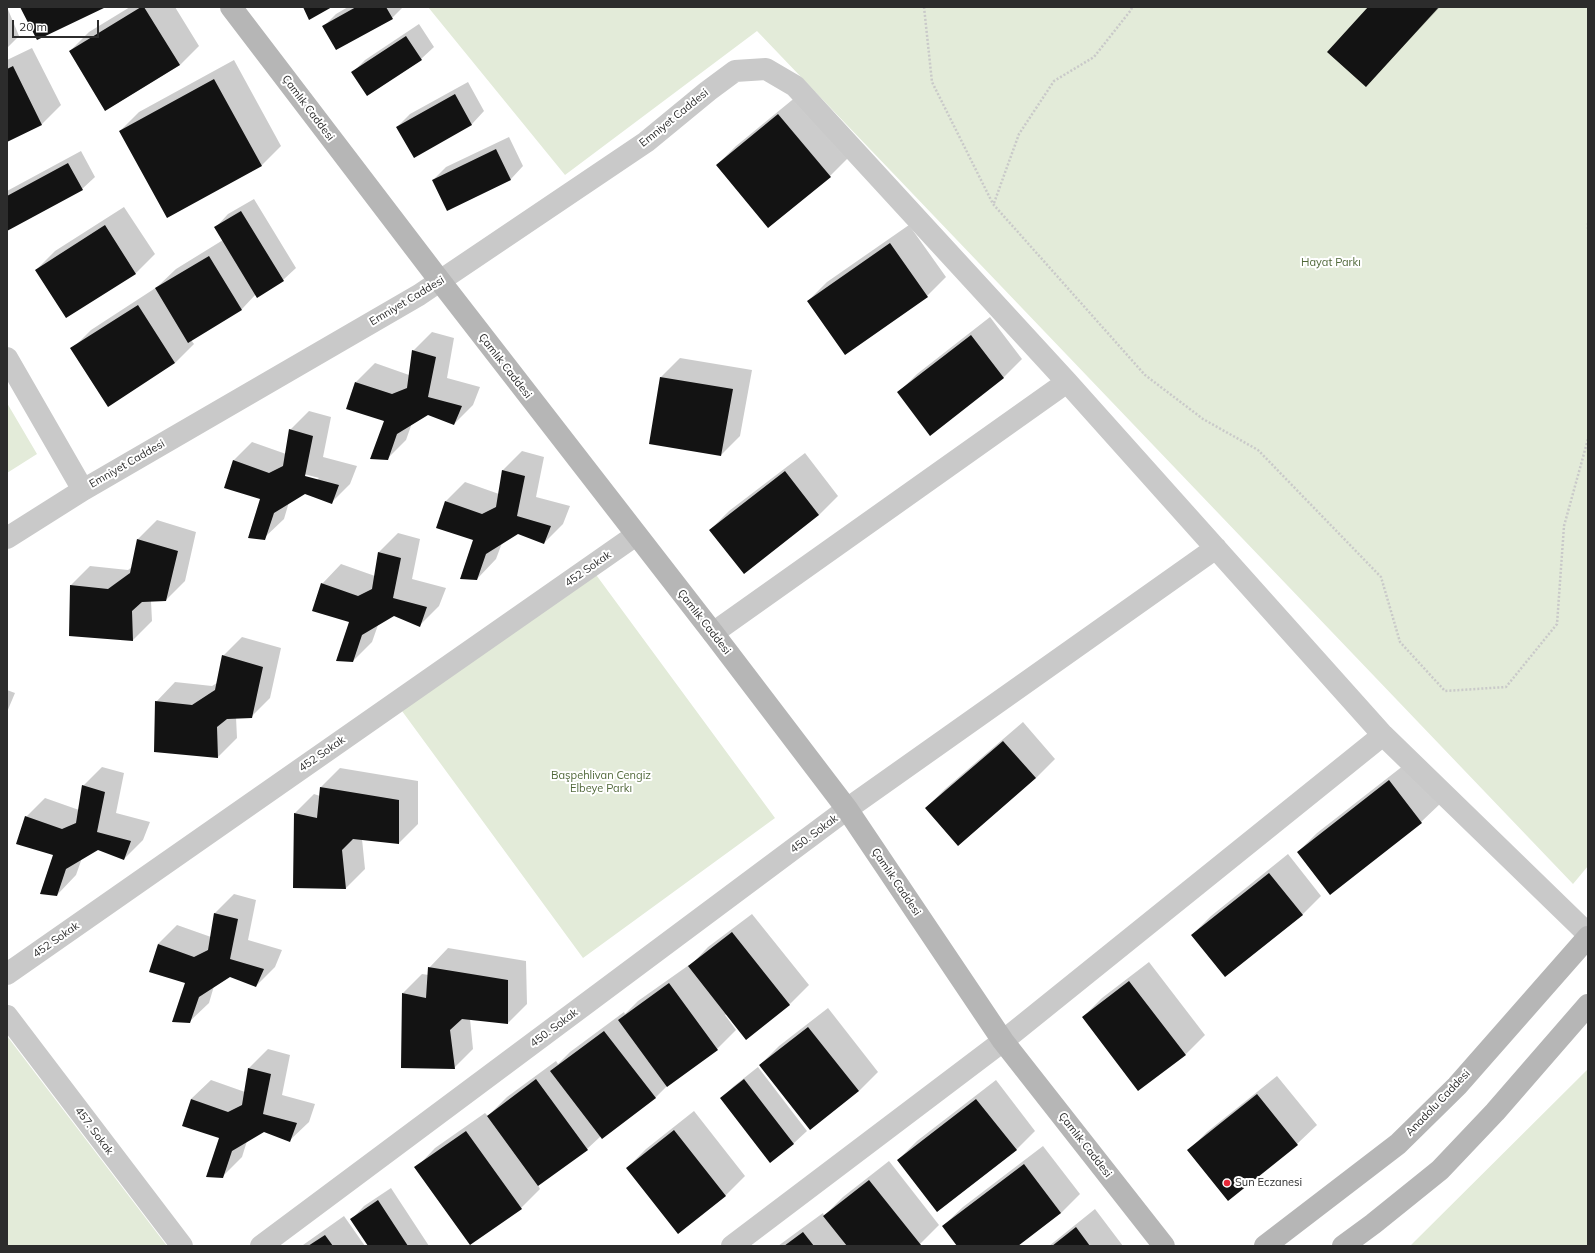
<!DOCTYPE html>
<meta charset="utf-8">
<style>
body{margin:0}
#map{position:relative;width:1595px;height:1253px;overflow:hidden;background:#fff;font-family:Mulish,sans-serif}
canvas{display:block}
.frame{position:absolute;inset:0;border:8px solid #2c2c2c;pointer-events:none}
.scale{position:absolute;left:12px;top:20px;width:87px;height:18px;box-sizing:border-box;border:2px solid #2c2c2c;border-top:0;padding-left:5px;font-size:12px;line-height:14px;white-space:nowrap;color:#2c2c2c;-webkit-text-stroke:3px #fff;paint-order:stroke}
</style>
<div id="map">
<canvas width="1595" height="1253"></canvas>
<div class="frame"></div>
<div class="scale">20 m</div>
</div>
<script>
const ctx = document.querySelector('canvas').getContext('2d');
ctx.lineJoin = 'round';
function paint(path, color) { ctx.fillStyle = color; ctx.fill(path, 'evenodd'); }
function strokePath(path, color, width, dash) { ctx.strokeStyle = color; ctx.lineWidth = width; ctx.lineCap = dash ? 'butt' : 'round'; ctx.setLineDash(dash || []); ctx.stroke(path); }
function drawText(font, color, halo, rows, align = 'center') {
  ctx.font = font + ' Mulish,sans-serif'; ctx.lineWidth = 4; ctx.setLineDash([]); ctx.textBaseline = 'middle'; ctx.strokeStyle = halo; ctx.fillStyle = color; for (const [text, x, y, turn = 0] of rows) {
    ctx.save(); ctx.translate(x, y); ctx.rotate((+turn || 0) * Math.PI / 180); ctx.textAlign = isNaN(turn) ? turn : align; if (halo) ctx.strokeText(text, 0, 0); ctx.fillText(text, 0, 0); ctx.restore();
  }
}
paint(new Path2D(`
 M 428,7 L 1588,7 L 1588,866 L 1573,884 L 757,31 L 565,175 Z
 M 7,403 L 37,454 L 7,473 Z
 M 594,572 L 775,818 L 583,958 L 402,711 Z
 M 7,1036 L 167,1246 L 7,1246 Z
 M 1588,1069 L 1588,1246 L 1410,1246 Z`), '#e3ebd9');
paint(new Path2D(`
 M 7,7 L 19,36 L 7,48 Z
 M 130,7 L 175,7 L 199,46 L 180,65 L 106,110 L 70,51 L 89,32 Z
 M 348,7 L 403,7 L 392,18 L 324,26 L 336,14 Z
 M 1369,7 L 1440,7 L 1366,86 Z
 M 419,24 L 434,47 L 421,59 L 353,72 L 365,60 Z
 M 32,48 L 61,105 L 42,124 L 7,141 L 7,60 Z
 M 234,60 L 281,146 L 262,165 L 167,217 L 120,131 L 139,112 Z
 M 468,82 L 484,111 L 472,124 L 414,157 L 397,127 L 410,114 Z
 M 797,96 L 849,157 L 830,176 L 717,165 L 736,146 Z
 M 509,137 L 523,166 L 511,179 L 433,180 L 446,167 Z
 M 81,151 L 95,177 L 82,189 L 7,230 L 7,191 Z
 M 254,199 L 296,268 L 283,280 L 256,294 L 242,309 L 191,340 L 194,344 L 175,363 L 72,349 L 91,330 L 157,287 L 176,269 L 223,240 L 216,227 L 228,214 Z
 M 124,207 L 155,254 L 136,273 L 66,317 L 36,270 L 55,251 Z
 M 909,225 L 946,277 L 927,296 L 808,301 L 827,282 Z
 M 990,317 L 1022,359 L 1003,378 L 898,393 L 917,374 Z
 M 432,332 L 454,338 L 447,378 L 480,387 L 473,405 L 454,424 L 428,414 L 412,423 L 406,440 L 387,459 L 385,420 L 356,382 L 375,363 L 409,375 L 413,351 Z
 M 680,358 L 752,370 L 740,436 L 721,455 L 650,443 L 661,377 Z
 M 309,411 L 331,417 L 323,457 L 357,466 L 350,484 L 331,503 L 305,492 L 289,502 L 284,519 L 264,538 L 262,499 L 233,461 L 252,442 L 286,454 L 290,430 ZM 300,473 L 319,478 L 317,480 L 300,475 Z
 M 522,451 L 544,457 L 536,497 L 570,506 L 563,524 L 544,543 L 518,533 L 502,543 L 496,559 L 477,579 L 474,539 L 446,501 L 465,482 L 499,494 L 503,470 Z
 M 805,453 L 838,496 L 819,515 L 710,530 L 729,511 Z
 M 157,520 L 196,532 L 185,581 L 166,600 L 151,601 L 152,621 L 133,640 L 70,635 L 71,585 L 90,566 L 128,570 L 132,567 L 138,539 Z
 M 398,533 L 420,539 L 412,579 L 446,588 L 439,606 L 420,625 L 394,615 L 378,625 L 372,642 L 353,661 L 350,621 L 322,584 L 341,564 L 375,576 L 379,552 Z
 M 242,637 L 281,648 L 270,698 L 251,717 L 236,717 L 237,738 L 218,757 L 156,702 L 175,682 L 212,686 L 217,683 L 223,656 Z
 M 7,690 L 15,693 L 7,712 Z
 M 1023,722 L 1055,759 L 1036,778 L 926,808 L 945,789 Z
 M 1408,762 L 1441,803 L 1421,822 L 1331,893 L 1298,852 L 1317,833 Z
 M 102,767 L 124,773 L 116,813 L 150,822 L 143,840 L 124,859 L 98,848 L 82,858 L 76,875 L 57,895 L 54,855 L 26,817 L 45,798 L 79,810 L 83,786 Z
 M 340,768 L 418,781 L 418,824 L 399,843 L 362,839 L 365,869 L 346,888 L 294,887 L 295,813 L 314,794 L 320,796 L 321,787 Z
 M 1288,854 L 1321,896 L 1302,915 L 1192,935 L 1211,916 Z
 M 234,894 L 256,900 L 248,940 L 282,950 L 275,967 L 256,986 L 230,976 L 214,986 L 209,1003 L 189,1022 L 187,982 L 158,944 L 177,925 L 211,937 L 215,913 Z
 M 752,914 L 809,985 L 790,1004 L 746,1038 L 727,1014 L 725,1015 L 736,1030 L 717,1049 L 667,1086 L 655,1098 L 601,1136 L 587,1149 L 538,1185 L 540,1189 L 521,1208 L 416,1168 L 435,1148 L 485,1113 L 488,1116 L 507,1097 L 556,1061 L 558,1064 L 570,1052 L 624,1012 L 625,1014 L 638,1001 L 689,965 L 690,966 L 708,947 Z
 M 448,948 L 526,961 L 527,1004 L 508,1023 L 470,1019 L 473,1049 L 454,1068 L 402,1067 L 403,993 L 422,974 L 429,975 L 429,968 Z
 M 1149,962 L 1205,1035 L 1186,1054 L 1083,1017 L 1102,998 Z
 M 828,1008 L 878,1072 L 859,1091 L 760,1065 L 779,1046 Z
 M 268,1049 L 290,1055 L 282,1095 L 315,1104 L 309,1122 L 289,1141 L 264,1131 L 247,1141 L 242,1157 L 222,1177 L 220,1137 L 191,1099 L 211,1080 L 245,1092 L 249,1068 Z
 M 758,1067 L 807,1131 L 794,1143 L 770,1162 L 721,1098 L 734,1086 Z
 M 1277,1076 L 1317,1125 L 1297,1144 L 1188,1151 L 1207,1132 Z
 M 996,1080 L 1035,1131 L 1016,1150 L 898,1160 L 917,1141 Z
 M 694,1111 L 745,1176 L 726,1195 L 678,1233 L 627,1168 L 646,1149 Z
 M 1043,1146 L 1080,1194 L 1061,1213 L 1017,1246 L 959,1246 L 943,1226 L 963,1207 Z
 M 889,1161 L 939,1225 L 918,1246 L 778,1246 L 823,1213 L 824,1216 L 843,1197 Z
 M 391,1188 L 429,1246 L 369,1246 L 352,1219 L 364,1206 Z
 M 1095,1209 L 1123,1246 L 1049,1246 Z
 M 344,1216 L 365,1246 L 301,1246 L 303,1245 Z`), '#0003');
paint(new Path2D(`
 M 20,7 L 106,7 L 37,40 Z
 M 141,7 L 144,7 L 180,65 L 105,111 L 69,51 Z
 M 303,7 L 332,7 L 309,20 Z
 M 356,7 L 386,7 L 393,19 L 336,50 L 322,26 Z
 M 1368,7 L 1439,7 L 1366,87 L 1327,52 Z
 M 406,36 L 422,60 L 367,96 L 351,72 Z
 M 13,66 L 42,125 L 7,142 L 7,69 Z
 M 214,79 L 262,166 L 167,218 L 119,131 Z
 M 455,94 L 472,125 L 414,158 L 396,127 Z
 M 778,114 L 831,177 L 768,228 L 716,165 Z
 M 496,149 L 511,180 L 447,211 L 432,180 Z
 M 68,163 L 83,190 L 7,231 L 7,196 Z
 M 241,211 L 284,281 L 257,298 L 214,227 Z
 M 105,225 L 136,274 L 66,318 L 35,270 Z
 M 890,243 L 928,297 L 845,355 L 807,301 Z
 M 209,256 L 242,310 L 188,343 L 155,288 Z
 M 138,305 L 175,363 L 108,407 L 70,348 Z
 M 971,335 L 1004,378 L 930,436 L 897,392 Z
 M 412,350 L 436,357 L 428,397 L 462,406 L 454,425 L 428,415 L 397,434 L 388,460 L 370,459 L 384,421 L 346,409 L 355,382 L 392,394 L 407,388 Z
 M 660,377 L 733,389 L 721,456 L 649,444 Z
 M 289,429 L 313,436 L 305,476 L 339,485 L 332,504 L 305,494 L 274,513 L 265,540 L 248,538 L 260,499 L 224,488 L 233,460 L 269,473 L 283,466 Z
 M 502,470 L 525,476 L 517,516 L 551,526 L 544,544 L 518,534 L 486,554 L 477,580 L 460,579 L 473,540 L 436,528 L 445,501 L 482,514 L 496,507 Z
 M 785,471 L 819,515 L 744,574 L 709,530 Z
 M 137,539 L 178,551 L 166,601 L 142,602 L 132,611 L 133,641 L 69,636 L 70,585 L 108,589 L 130,573 Z
 M 378,552 L 401,558 L 393,598 L 427,607 L 420,627 L 394,616 L 362,635 L 353,662 L 336,661 L 349,622 L 312,611 L 321,583 L 358,596 L 372,589 Z
 M 222,655 L 263,667 L 252,718 L 227,719 L 217,727 L 218,758 L 154,752 L 155,701 L 192,705 L 215,690 Z
 M 1003,741 L 1036,778 L 958,846 L 925,808 Z
 M 1389,780 L 1422,823 L 1330,895 L 1297,852 Z
 M 82,785 L 105,792 L 97,832 L 131,841 L 124,860 L 98,850 L 66,869 L 57,896 L 40,894 L 53,855 L 16,844 L 25,816 L 62,829 L 76,823 Z
 M 320,787 L 399,800 L 399,844 L 353,839 L 342,850 L 346,889 L 293,888 L 294,813 L 317,818 Z
 M 1269,873 L 1303,915 L 1225,977 L 1191,935 Z
 M 214,913 L 238,919 L 230,959 L 264,969 L 256,987 L 230,977 L 199,997 L 190,1023 L 172,1022 L 185,983 L 149,972 L 158,944 L 194,957 L 208,950 Z
 M 732,932 L 790,1005 L 746,1040 L 688,966 Z
 M 428,967 L 508,980 L 508,1024 L 462,1019 L 450,1030 L 455,1069 L 401,1068 L 402,993 L 426,998 Z
 M 1129,981 L 1186,1055 L 1138,1091 L 1082,1017 Z
 M 669,983 L 718,1050 L 667,1087 L 618,1020 Z
 M 808,1027 L 859,1091 L 810,1130 L 759,1065 Z
 M 604,1031 L 656,1098 L 602,1139 L 550,1071 Z
 M 248,1068 L 271,1074 L 263,1114 L 297,1123 L 290,1142 L 264,1132 L 232,1151 L 223,1178 L 206,1177 L 219,1138 L 182,1126 L 191,1099 L 228,1112 L 242,1105 Z
 M 536,1079 L 588,1150 L 538,1186 L 487,1116 Z
 M 744,1079 L 794,1144 L 770,1163 L 720,1098 Z
 M 1257,1094 L 1298,1145 L 1228,1201 L 1187,1150 Z
 M 976,1099 L 1017,1150 L 937,1212 L 897,1160 Z
 M 674,1130 L 726,1196 L 678,1234 L 626,1168 Z
 M 466,1131 L 522,1209 L 470,1245 L 414,1167 Z
 M 1024,1164 L 1061,1213 L 1018,1246 L 957,1246 L 942,1226 Z
 M 869,1180 L 921,1245 L 919,1246 L 847,1246 L 823,1216 Z
 M 378,1200 L 408,1246 L 368,1246 L 350,1219 Z
 M 1076,1227 L 1090,1246 L 1052,1246 Z
 M 803,1232 L 814,1246 L 784,1246 Z
 M 325,1235 L 333,1246 L 308,1246 Z`), '#131313');
strokePath(new Path2D(`
 M 924,7 L 932,82 L 993,204 L 1145,375 L 1203,419 L 1258,450 L 1381,577 L 1400,642 L 1445,691 L 1506,687 L 1557,624 L 1564,526 L 1588,439
 M 994,203 L 1019,134 L 1054,81 L 1094,57 L 1131,10 L 1132,7
 M 1588,223 L 1588,231`), '#c9c9c9', 2.5, [2, 2]);
strokePath(new Path2D(`
 M 7,358 L 83,490
 M 7,538 L 83,490 L 419,295 L 646,142 L 708,91 L 735,71 L 766,69 L 795,86 L 1067,382 L 1383,735 L 1588,934
 M 713,633 L 1067,382
 M 7,974 L 636,535
 M 7,1016 L 182,1246
 M 261,1246 L 847,809 L 1216,548
 M 732,1246 L 1003,1041 L 1383,735`), '#c9c9c9', 22);
strokePath(new Path2D(`
 M 231,7 L 440,281 L 713,633 L 847,809 L 1003,1041 L 1164,1246
 M 1265,1246 L 1398,1144 L 1457,1086 L 1588,937
 M 1343,1246 L 1373,1224 L 1440,1170 L 1495,1112 L 1588,1005`), '#b6b6b6', 22);
for (const [x, y, r, color] of [
 [1227,1183,4,"#e82939"]
]) { const dot = new Path2D(); dot.arc(x, y, r, 0, 2 * Math.PI); ctx.fillStyle = color; ctx.fill(dot); strokePath(dot, '#fff', 1.5); }
drawText('11px', '#2c2c2c', '#fff', [
 ["Çamlık Caddesi",308,108,53],
 ["Emniyet Caddesi",674,118,-39],
 ["Emniyet Caddesi",407,301,-31],
 ["Çamlık Caddesi",505,366,52],
 ["Emniyet Caddesi",127,464,-30],
 ["452 Sokak",588,569,-35],
 ["Çamlık Caddesi",704,622,52],
 ["452 Sokak",322,754,-35],
 ["450. Sokak",814,834,-37],
 ["Çamlık Caddesi",896,882,56],
 ["452 Sokak",56,940,-35],
 ["450. Sokak",554,1028,-37],
 ["Anadolu Caddesi",1438,1103,-46],
 ["457. Sokak",94,1131,53],
 ["Çamlık Caddesi",1085,1145,52]
]);
drawText('11px', '#506839', '#fff', [
 ["Hayat Parkı",1331,263],
 ["Başpehlivan Cengiz",601,776],
 ["Elbeye Parkı",601,789]
]);
drawText('11px', '#2c2c2c', '#fff', [
 ["Sun Eczanesi",1235,1183]
], 'left');
</script>
